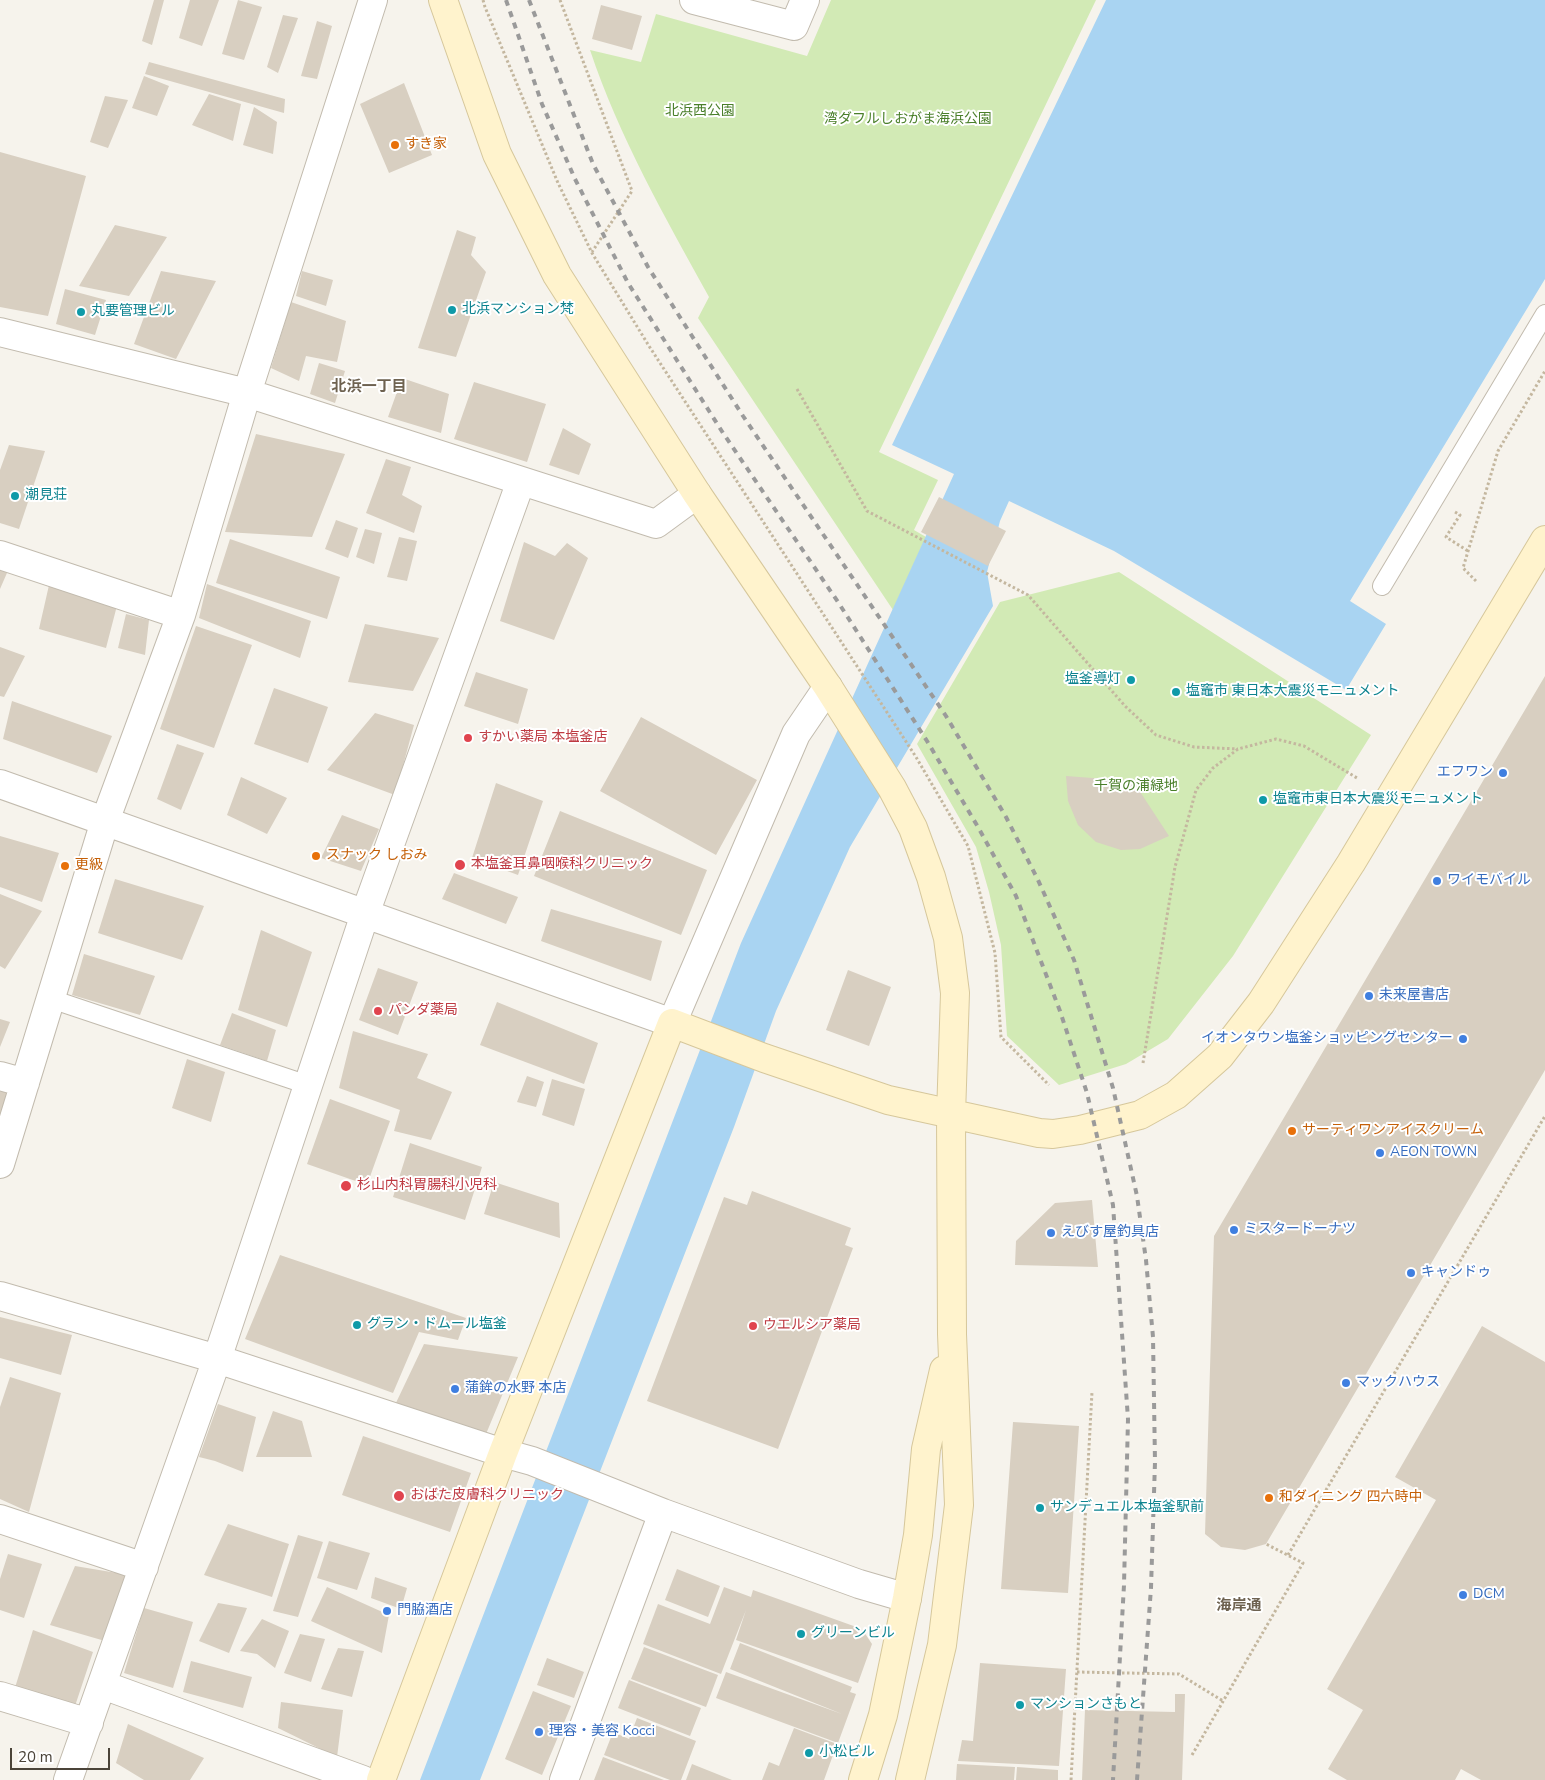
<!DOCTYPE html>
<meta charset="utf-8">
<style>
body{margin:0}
#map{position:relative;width:1545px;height:1780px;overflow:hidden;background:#f6f3ec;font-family:"Nunito Sans",sans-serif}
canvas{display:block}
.scale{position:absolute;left:10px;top:1748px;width:100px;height:22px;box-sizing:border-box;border:2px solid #4b4439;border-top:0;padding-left:6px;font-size:15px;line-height:18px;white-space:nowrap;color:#4b4439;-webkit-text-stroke:4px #fff;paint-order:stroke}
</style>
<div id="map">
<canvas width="1545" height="1780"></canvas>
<div class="scale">20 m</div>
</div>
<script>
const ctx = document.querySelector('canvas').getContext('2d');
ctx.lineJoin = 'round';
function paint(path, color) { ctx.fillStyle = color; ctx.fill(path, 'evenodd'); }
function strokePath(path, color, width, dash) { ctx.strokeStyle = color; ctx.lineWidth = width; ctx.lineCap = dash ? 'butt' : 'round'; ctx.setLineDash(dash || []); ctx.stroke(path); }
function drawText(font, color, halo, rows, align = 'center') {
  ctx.font = font + ' "Nunito Sans","Noto Sans JP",sans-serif'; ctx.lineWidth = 4; ctx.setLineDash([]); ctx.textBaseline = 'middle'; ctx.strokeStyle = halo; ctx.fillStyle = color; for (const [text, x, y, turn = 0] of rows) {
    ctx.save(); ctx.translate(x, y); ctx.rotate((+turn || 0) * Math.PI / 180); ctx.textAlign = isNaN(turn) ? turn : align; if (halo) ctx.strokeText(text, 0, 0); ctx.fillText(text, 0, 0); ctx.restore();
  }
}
paint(new Path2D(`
 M 831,0 L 1096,0 L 879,452 L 938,480 L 914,530 L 926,537 L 893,610 L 698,318 L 709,297 C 665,217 619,137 590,50 L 641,62 L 656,14 L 807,56 Z
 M 1119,572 L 1371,735 L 1233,956 L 1168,1039 L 1126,1064 L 1059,1085 L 1007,1036 L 1001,945 L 989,892 L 976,847 L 917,744 L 1000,602 Z`), '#d2eab5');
paint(new Path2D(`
 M 1106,0 L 1545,0 L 1545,279 L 1350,601 L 1386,624 L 1346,690 L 1114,551 L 1009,501 L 1000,521 L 987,572 L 993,606 L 850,847 L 776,1011 L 734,1127 L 480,1780 L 420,1780 L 741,943 L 954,474 L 892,445 Z`), '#a9d4f2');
paint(new Path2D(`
 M 154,0 L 164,0 L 152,45 L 142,41 Z
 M 190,0 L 219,0 L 202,46 L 179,38 Z
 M 238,0 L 262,7 L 244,60 L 222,54 Z
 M 601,5 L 642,16 L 632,50 L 592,39 Z
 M 283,15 L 298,18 L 278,73 L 267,67 Z
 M 317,21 L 332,26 L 317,79 L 301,76 Z
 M 149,62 L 285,99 L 284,113 L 145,74 Z
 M 144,76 L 169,86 L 157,116 L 132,108 Z
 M 404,83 L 432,155 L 389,173 L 360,104 Z
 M 209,94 L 241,104 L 233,141 L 192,125 Z
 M 105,96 L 128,100 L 108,148 L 90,142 Z
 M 254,107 L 277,122 L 273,154 L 243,145 Z
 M 0,152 L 86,176 L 48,316 L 0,307 Z
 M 115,225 L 167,237 L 129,296 L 79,286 Z
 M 457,230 L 476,237 L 471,255 L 486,272 L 456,357 L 418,348 Z
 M 161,271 L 216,281 L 176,359 L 134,344 Z
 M 302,271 L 333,280 L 326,306 L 296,296 Z
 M 65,289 L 106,300 L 95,335 L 56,324 Z
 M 291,302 L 346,321 L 337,362 L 306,356 L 299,381 L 271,368 Z
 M 319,363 L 345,371 L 335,403 L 310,394 Z
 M 402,378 L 449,394 L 441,433 L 388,417 Z
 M 474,382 L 546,404 L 527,462 L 454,439 Z
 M 563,428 L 591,444 L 579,475 L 549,465 Z
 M 256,434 L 345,454 L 312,537 L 225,532 Z
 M 9,445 L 45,451 L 19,529 L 0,523 L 0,470 Z
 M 386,459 L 411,467 L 402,495 L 422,506 L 414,533 L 366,513 Z
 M 939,497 L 1006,531 L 988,566 L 921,532 Z
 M 336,520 L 358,528 L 348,558 L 325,549 Z
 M 365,529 L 382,533 L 374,564 L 356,557 Z
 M 399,537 L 417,541 L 407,581 L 387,577 Z
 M 230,539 L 340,577 L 327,619 L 216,583 Z
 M 524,542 L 555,556 L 567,543 L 588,558 L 554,640 L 500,621 Z
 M 0,563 L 10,566 L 0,589 Z
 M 52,572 L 120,594 L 106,648 L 39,629 Z
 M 207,584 L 311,621 L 300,658 L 199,618 Z
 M 126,614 L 149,620 L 145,655 L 118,648 Z
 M 365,624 L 439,638 L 413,691 L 348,682 Z
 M 196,626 L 252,645 L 214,748 L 160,729 Z
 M 0,647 L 25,656 L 4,697 L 0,696 Z
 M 476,672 L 528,689 L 518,724 L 464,706 Z
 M 1545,676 L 1545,1070 L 1266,1544 L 1245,1550 L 1221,1547 L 1205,1534 L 1214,1236 Z
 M 274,688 L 328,707 L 308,763 L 254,744 Z
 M 12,701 L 112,736 L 97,773 L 3,739 Z
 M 375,713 L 414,725 L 395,795 L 327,770 Z
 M 641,717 L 757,780 L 716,855 L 600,791 Z
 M 177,744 L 204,753 L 181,810 L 157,799 Z
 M 1066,776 L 1133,781 L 1169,836 L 1140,849 L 1121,850 L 1096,842 L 1078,825 L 1068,801 Z
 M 241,777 L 287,798 L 267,834 L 227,815 Z
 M 496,783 L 543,801 L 518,875 L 472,858 Z
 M 560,811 L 707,870 L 681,935 L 534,876 Z
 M 342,815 L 379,829 L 361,871 L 321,858 Z
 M 0,836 L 59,853 L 42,902 L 0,887 Z
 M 454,873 L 518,897 L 506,924 L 442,899 Z
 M 115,879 L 204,906 L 182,960 L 98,933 Z
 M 0,894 L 42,911 L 5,969 L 0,966 Z
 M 551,909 L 662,941 L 651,981 L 541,941 Z
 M 261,930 L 312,952 L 287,1027 L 238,1010 Z
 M 84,954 L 155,976 L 140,1015 L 72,995 Z
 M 378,968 L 418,982 L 398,1035 L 359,1020 Z
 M 848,970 L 891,987 L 869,1046 L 826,1030 Z
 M 497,1002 L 598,1043 L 584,1084 L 480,1045 Z
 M 232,1013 L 276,1030 L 267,1061 L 220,1045 Z
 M 0,1019 L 10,1022 L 0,1047 Z
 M 353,1031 L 428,1054 L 417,1078 L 452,1092 L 431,1140 L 394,1131 L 400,1110 L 339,1088 Z
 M 187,1059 L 225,1072 L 211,1122 L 172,1108 Z
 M 527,1076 L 544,1082 L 536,1107 L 517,1102 Z
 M 552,1079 L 585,1089 L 574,1126 L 542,1115 Z
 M 0,1091 L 8,1093 L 0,1122 Z
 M 330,1099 L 390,1121 L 367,1185 L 307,1164 Z
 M 410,1143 L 482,1167 L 465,1220 L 393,1197 Z
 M 494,1182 L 559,1203 L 560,1238 L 484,1214 Z
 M 752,1191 L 851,1228 L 845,1245 L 853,1248 L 778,1449 L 647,1401 L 724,1197 L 747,1205 Z
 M 1092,1200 L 1098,1267 L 1015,1265 L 1016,1241 L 1055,1203 Z
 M 280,1255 L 466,1318 L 458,1340 L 419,1332 L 393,1393 L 245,1339 Z
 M 0,1317 L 72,1335 L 61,1375 L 0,1358 Z
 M 1482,1326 L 1545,1362 L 1545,1780 L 1481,1780 L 1461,1769 L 1455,1780 L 1347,1780 L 1328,1769 L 1363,1710 L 1327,1689 L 1436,1500 L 1395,1477 Z
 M 424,1344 L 518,1357 L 486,1434 L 394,1407 Z
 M 10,1377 L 61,1393 L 29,1512 L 0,1499 L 0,1407 Z
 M 218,1404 L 256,1417 L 243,1472 L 215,1461 L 199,1457 Z
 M 273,1411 L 302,1421 L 312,1457 L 256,1457 Z
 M 1013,1422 L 1079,1426 L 1068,1593 L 1001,1589 Z
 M 363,1436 L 471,1473 L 450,1532 L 342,1495 Z
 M 228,1524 L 289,1544 L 272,1597 L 204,1575 Z
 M 298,1535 L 323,1542 L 298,1617 L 273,1611 Z
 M 329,1541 L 370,1553 L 357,1590 L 317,1578 Z
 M 8,1554 L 42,1564 L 24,1618 L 0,1610 L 0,1579 Z
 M 75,1566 L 129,1575 L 105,1641 L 50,1625 Z
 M 677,1569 L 720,1586 L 708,1617 L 665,1600 Z
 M 375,1577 L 407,1588 L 401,1609 L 371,1598 Z
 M 327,1587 L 389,1615 L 382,1653 L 311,1621 Z
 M 724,1587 L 751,1597 L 753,1590 L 862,1629 L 872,1644 L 858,1683 L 736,1640 L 746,1610 L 721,1674 L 643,1644 L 658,1604 L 710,1624 Z
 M 218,1603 L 247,1608 L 229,1653 L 199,1641 Z
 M 144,1608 L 193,1622 L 173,1688 L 124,1673 Z
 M 262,1619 L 289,1631 L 275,1668 L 257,1654 L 240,1651 Z
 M 33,1630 L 93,1652 L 75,1706 L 13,1694 Z
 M 300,1634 L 325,1639 L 311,1682 L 284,1673 Z
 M 740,1643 L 852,1687 L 850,1692 L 856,1694 L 838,1743 L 716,1698 L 726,1672 L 842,1714 L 730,1669 Z
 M 644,1647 L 718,1675 L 706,1707 L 631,1679 Z
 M 338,1648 L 364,1651 L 352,1697 L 321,1689 Z
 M 547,1658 L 584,1672 L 574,1698 L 537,1685 Z
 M 191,1661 L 252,1677 L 243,1708 L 183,1692 Z
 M 980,1663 L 1066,1669 L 1059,1766 L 958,1761 L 962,1740 L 973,1741 Z
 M 629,1680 L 701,1708 L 690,1736 L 618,1708 Z
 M 533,1691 L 571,1706 L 542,1775 L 505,1759 Z
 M 1175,1694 L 1185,1694 L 1182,1780 L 1082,1780 L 1085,1710 L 1175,1712 Z
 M 281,1702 L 343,1710 L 337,1757 L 278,1728 Z
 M 637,1718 L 696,1741 L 681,1780 L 670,1780 L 604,1755 L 613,1732 L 629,1739 Z
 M 128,1724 L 204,1758 L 190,1780 L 144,1780 L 116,1763 Z
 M 794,1728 L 837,1744 L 824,1780 L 762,1780 L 769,1762 L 779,1766 Z
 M 603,1757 L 664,1780 L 594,1780 Z
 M 692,1764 L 732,1780 L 686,1780 Z
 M 957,1764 L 1015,1767 L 1014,1780 L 956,1780 Z
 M 1017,1767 L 1058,1770 L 1058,1780 L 1016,1780 Z`), '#d8cfc1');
const lane = new Path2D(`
 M 1382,586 L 1545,314
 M 51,999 L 308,1085`);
const street = new Path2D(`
 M 694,0 L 794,26 L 805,0
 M 0,332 L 247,393 L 656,524 L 697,494
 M 0,555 L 181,615
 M 0,784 L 672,1023 L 796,734 L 828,687
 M 0,1076 L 25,1083
 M 0,1164 L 105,821 L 181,615 L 247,393 L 373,0
 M 0,1296 L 217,1359 L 503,1453 L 532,1461 L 663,1513 L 859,1584 L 907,1598
 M 0,1519 L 144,1567
 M 103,1685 L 363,1780
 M 0,1696 L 89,1723
 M 68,1780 L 217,1359 L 365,914 L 521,481
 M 564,1780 L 663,1513`);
const secondary = new Path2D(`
 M 443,0 L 497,154 L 557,275 L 697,494 L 828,687 L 892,788 L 913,828 L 931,877 L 948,938 L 955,993 L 951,1115 L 952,1334 L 959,1505 L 942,1645 L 910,1780
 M 381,1780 L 503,1453 L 672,1023 L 764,1058 L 888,1100 L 1039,1133 L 1053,1134 L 1080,1130 L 1140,1115 L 1176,1095 L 1220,1056 L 1261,1003 L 1351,863 L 1545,540
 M 863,1780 L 883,1715 L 907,1598 L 918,1535 L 926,1449 L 944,1370`);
strokePath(lane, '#c2bbae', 20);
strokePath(street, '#c2bbae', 30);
strokePath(secondary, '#d6c79b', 30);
strokePath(new Path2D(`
 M 483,0 L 485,7 L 558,183 L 592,253 L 649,346 L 916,757 L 968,846 L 995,953 L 1001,1037 L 1049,1085
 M 560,0 L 632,191 L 592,252
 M 797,389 L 867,511 L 1028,595 L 1125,706 L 1156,735 L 1194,747 L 1238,749
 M 1455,512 L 1460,515 L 1446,537 L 1468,551
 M 1476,581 L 1463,568 L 1498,451 L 1545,371
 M 1143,1063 L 1175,867 L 1196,790 L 1213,768 L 1238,749 L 1276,739 L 1304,746 L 1357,778
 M 1288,1555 L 1545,1116
 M 1077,1672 L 1179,1674 L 1223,1701
 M 1192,1755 L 1303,1563 L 1266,1544
 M 1071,1780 L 1092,1392`), '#c4b79f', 3, [2.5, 2.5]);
strokePath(lane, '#fff', 18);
strokePath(street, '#fff', 28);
strokePath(secondary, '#fff3cd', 28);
strokePath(new Path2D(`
 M 506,0 L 542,104 L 575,179 L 628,283 L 723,433 L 838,602 L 927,741 L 978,827 L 1016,896 L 1060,1011 L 1087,1093 L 1113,1205 L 1128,1419 L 1124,1585 L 1113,1780
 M 529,0 L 593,164 L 648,267 L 743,416 L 946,716 L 1006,817 L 1038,880 L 1074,960 L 1113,1088 L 1137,1196 L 1146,1260 L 1153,1337 L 1155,1462 L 1151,1588 L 1137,1780`), '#9a9a9a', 4, [6, 6]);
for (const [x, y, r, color] of [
 [395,145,5,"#e8710a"],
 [452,310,5,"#0f9aa8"],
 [81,312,5,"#0f9aa8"],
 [15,496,5,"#0f9aa8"],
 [1131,680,5,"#0f9aa8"],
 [1176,692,5,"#0f9aa8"],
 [468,738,5,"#e0444e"],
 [1503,773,5,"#3f7fe0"],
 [1263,800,5,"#0f9aa8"],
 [316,856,5,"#e8710a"],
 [460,865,6,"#e0444e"],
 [65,866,5,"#e8710a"],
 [1437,881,5,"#3f7fe0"],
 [1369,996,5,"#3f7fe0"],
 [378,1011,5,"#e0444e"],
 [1463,1039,5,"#3f7fe0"],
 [1292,1131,5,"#e8710a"],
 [1380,1153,5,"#3f7fe0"],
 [346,1186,6,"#e0444e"],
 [1234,1230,5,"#3f7fe0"],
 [1051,1233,5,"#3f7fe0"],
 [1411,1273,5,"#3f7fe0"],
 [357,1325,5,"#0f9aa8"],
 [753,1326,5,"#e0444e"],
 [1346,1383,5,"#3f7fe0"],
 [455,1389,5,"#3f7fe0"],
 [399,1496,6,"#e0444e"],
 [1269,1498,5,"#e8710a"],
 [1040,1508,5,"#0f9aa8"],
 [1463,1595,5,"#3f7fe0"],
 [387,1611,5,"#3f7fe0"],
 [801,1634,5,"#0f9aa8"],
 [1020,1705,5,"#0f9aa8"],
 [539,1732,5,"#3f7fe0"],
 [809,1753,5,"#0f9aa8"]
]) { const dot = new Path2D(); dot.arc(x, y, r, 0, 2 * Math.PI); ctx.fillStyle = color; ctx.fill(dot); strokePath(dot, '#fff', 2); }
drawText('14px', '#4a7f2a', '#fff', [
 ["北浜西公園",700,112],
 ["湾ダフルしおがま海浜公園",908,120],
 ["千賀の浦緑地",1136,787]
]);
drawText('14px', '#c56008', '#fff', [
 ["すき家",405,145],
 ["スナック しおみ",326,856],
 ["更級",75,866],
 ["サーティワンアイスクリーム",1302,1131],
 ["和ダイニング 四六時中",1279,1498]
], 'left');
drawText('14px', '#0d838f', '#fff', [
 ["北浜マンション梵",462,310],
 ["丸要管理ビル",91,312],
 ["潮見荘",25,496],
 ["塩釜導灯",1121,680,"right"],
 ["塩竈市 東日本大震災モニュメント",1186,692],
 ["塩竈市東日本大震災モニュメント",1273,800],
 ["グラン・ドムール塩釜",367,1325],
 ["サンデュエル本塩釜駅前",1050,1508],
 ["グリーンビル",811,1634],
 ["マンションさもと",1030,1705],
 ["小松ビル",819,1753]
], 'left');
drawText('14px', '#be3a42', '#fff', [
 ["すかい薬局 本塩釜店",478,738],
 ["本塩釜耳鼻咽喉科クリニック",471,865],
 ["パンダ薬局",388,1011],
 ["杉山内科胃腸科小児科",357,1186],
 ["ウエルシア薬局",763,1326],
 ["おばた皮膚科クリニック",410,1496]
], 'left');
drawText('14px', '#366cbe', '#fff', [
 ["エフワン",1493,773,"right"],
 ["ワイモバイル",1447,881],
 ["未来屋書店",1379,996],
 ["イオンタウン塩釜ショッピングセンター",1453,1039,"right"],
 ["AEON TOWN",1390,1153],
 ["ミスタードーナツ",1244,1230],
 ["えびす屋釣具店",1061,1233],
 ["キャンドゥ",1421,1273],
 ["マックハウス",1356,1383],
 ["蒲鉾の水野 本店",465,1389],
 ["DCM",1473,1595],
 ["門脇酒店",397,1611],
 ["理容・美容 Kocci",549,1732]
], 'left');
drawText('bold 15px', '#6e6250', '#fff', [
 ["北浜一丁目",369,387],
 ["海岸通",1239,1606]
]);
</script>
